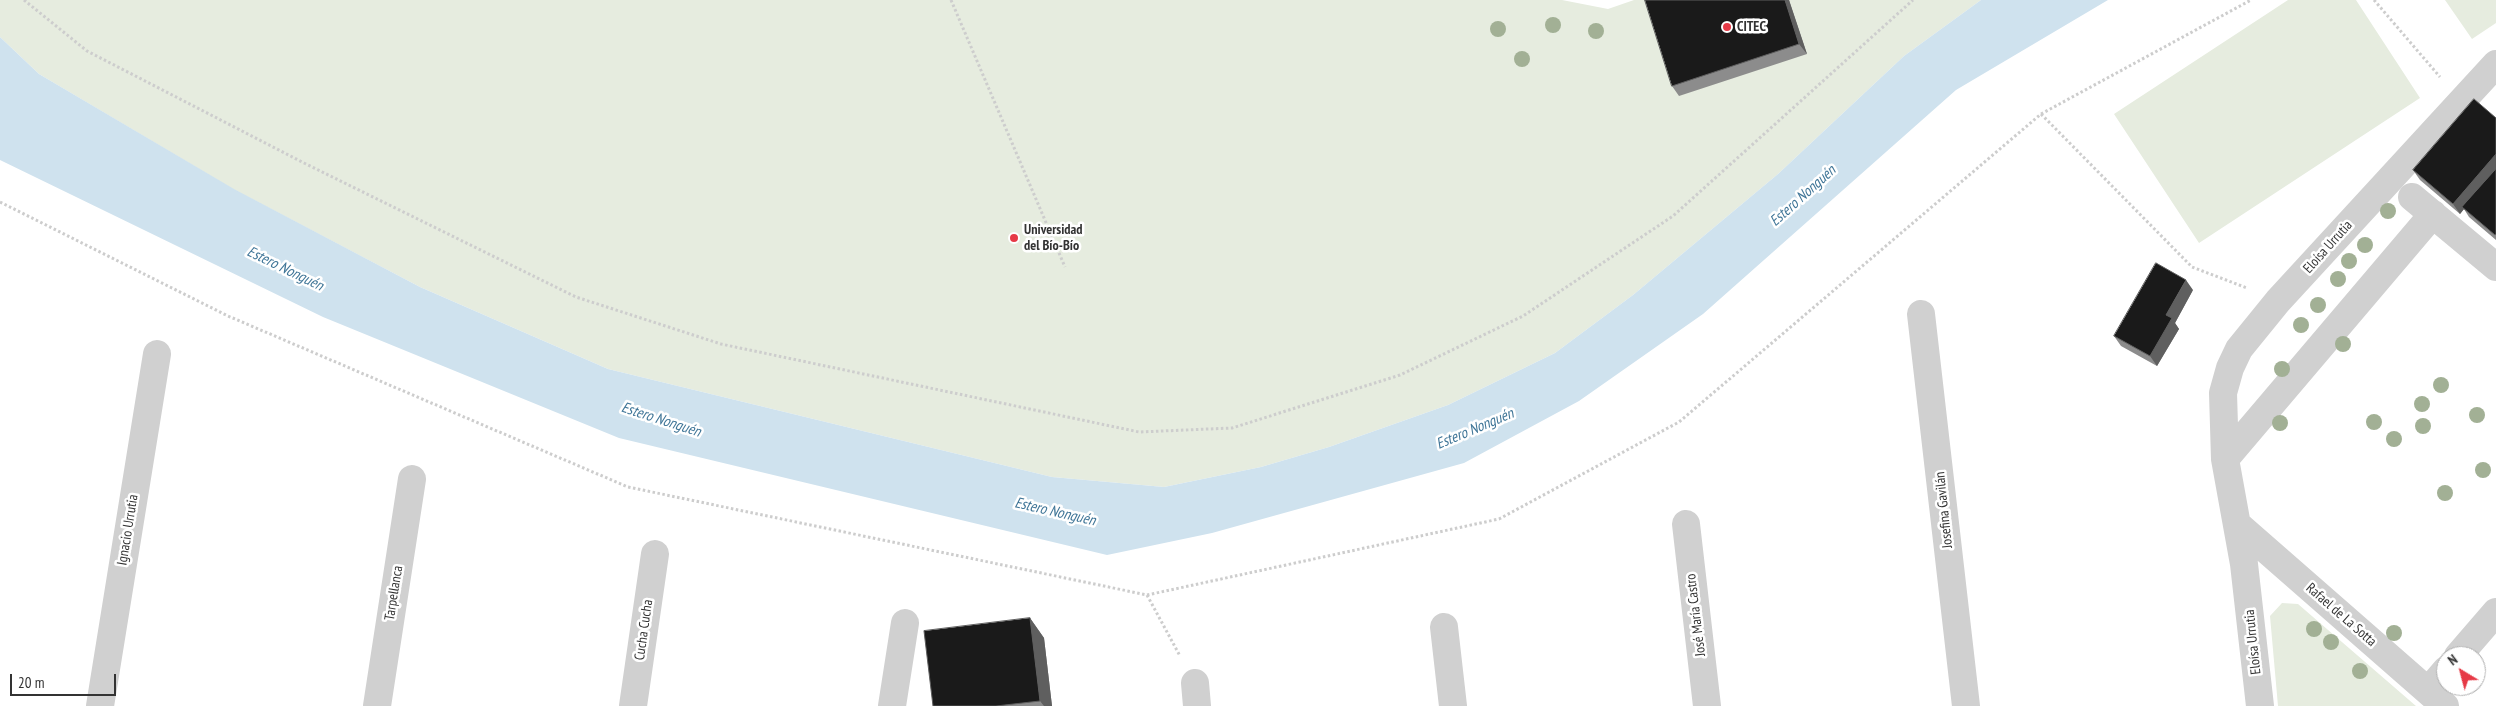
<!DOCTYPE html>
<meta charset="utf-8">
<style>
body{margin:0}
#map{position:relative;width:2496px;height:706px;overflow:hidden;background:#fff;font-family:"PT Sans Narrow",sans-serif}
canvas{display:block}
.north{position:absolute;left:2436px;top:646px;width:50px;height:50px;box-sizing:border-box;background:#fff;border:1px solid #adadad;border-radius:50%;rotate:323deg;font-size:14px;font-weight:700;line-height:20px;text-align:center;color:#333}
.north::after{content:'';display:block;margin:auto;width:18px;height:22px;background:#e63946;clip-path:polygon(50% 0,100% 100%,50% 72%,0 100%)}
.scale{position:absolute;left:10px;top:674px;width:106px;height:22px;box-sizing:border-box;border:2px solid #333;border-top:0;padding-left:6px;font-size:15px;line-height:18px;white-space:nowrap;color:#333;-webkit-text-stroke:4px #fff;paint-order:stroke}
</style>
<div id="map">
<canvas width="2496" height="706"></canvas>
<div class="north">N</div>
<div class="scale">20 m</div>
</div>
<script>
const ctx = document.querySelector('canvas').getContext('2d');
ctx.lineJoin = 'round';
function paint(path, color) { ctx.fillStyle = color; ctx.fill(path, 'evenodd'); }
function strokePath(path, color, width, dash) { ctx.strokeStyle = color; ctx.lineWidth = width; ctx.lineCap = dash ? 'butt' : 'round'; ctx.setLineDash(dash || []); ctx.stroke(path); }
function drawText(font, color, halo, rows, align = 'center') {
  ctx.font = font + ' "PT Sans Narrow",sans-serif'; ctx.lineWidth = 5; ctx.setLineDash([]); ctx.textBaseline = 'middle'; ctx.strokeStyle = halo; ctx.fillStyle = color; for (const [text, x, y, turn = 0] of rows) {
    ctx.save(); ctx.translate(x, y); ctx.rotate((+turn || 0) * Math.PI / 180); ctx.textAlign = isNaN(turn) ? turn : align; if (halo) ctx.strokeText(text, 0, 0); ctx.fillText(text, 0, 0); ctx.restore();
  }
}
paint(new Path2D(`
 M 0,0 L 1562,0 L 1608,9 L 1634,0 L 1981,0 L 1904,56 L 1778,174 L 1633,295 L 1555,353 L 1448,405 L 1329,447 L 1261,467 L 1164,487 L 1052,477 L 608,369 L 420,287 L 233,189 L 39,74 L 0,37 Z
 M 2288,0 L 2356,0 L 2420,98 L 2199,243 L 2114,114 Z
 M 2445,0 L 2496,0 L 2496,23 L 2472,39 Z
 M 2282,603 L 2298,604 L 2416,706 L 2278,706 L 2270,616 Z`), '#e6ecdf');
paint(new Path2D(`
 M 1981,0 L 2108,0 L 1956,90 L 1703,314 L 1579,401 L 1464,463 L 1212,533 L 1107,555 L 619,438 L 323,317 L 0,160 L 0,37 L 39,74 L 234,189 L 420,287 L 608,369 L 1052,477 L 1164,487 L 1261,467 L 1329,447 L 1448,405 L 1555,353 L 1633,295 L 1778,174 L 1904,56 Z`), '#cfe2ee');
strokePath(new Path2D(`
 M 24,0 L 87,51 L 304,163 L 576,297 L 721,344 L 1139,432 L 1232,428 L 1400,375 L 1523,316 L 1673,216 L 1913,0
 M 951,0 L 1065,267
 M 2374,0 L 2440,77
 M 2041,114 L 2251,0
 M 0,202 L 228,316 L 628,487 L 1147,595 L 1499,519 L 1679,422 L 2041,114 L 2192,267 L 2247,288
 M 1147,595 L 1180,656`), '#cdcdcd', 3, [2.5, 2.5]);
strokePath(new Path2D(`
 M 2412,197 L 2496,267
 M 1921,314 L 1966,706
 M 2225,459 L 2433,214
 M 1686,524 L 1707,706
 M 2238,525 L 2445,706
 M 1444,627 L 1453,706
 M 2458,656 L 2496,612
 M 1195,683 L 1197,706
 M 2428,691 L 2446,670
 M 100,706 L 157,354
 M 377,706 L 412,479
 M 633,706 L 655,554
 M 892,706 L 905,623
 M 2260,706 L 2244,564 L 2225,459 L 2223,393 L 2230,368 L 2239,349 L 2278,301 L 2496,64`), '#d0d0d0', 28);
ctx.fillStyle = '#a2b095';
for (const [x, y] of [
 [1553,25],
 [1498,29],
 [1596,31],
 [1522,59],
 [2388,211],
 [2365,245],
 [2349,261],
 [2338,279],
 [2318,305],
 [2301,325],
 [2343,344],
 [2282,369],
 [2441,385],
 [2422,404],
 [2477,415],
 [2374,422],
 [2280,423],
 [2423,426],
 [2394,439],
 [2483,470],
 [2445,493],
 [2314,629],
 [2394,633],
 [2331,642],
 [2360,671]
]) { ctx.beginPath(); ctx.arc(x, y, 8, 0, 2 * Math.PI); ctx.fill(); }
paint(new Path2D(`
 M 1789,0 L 1807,54 L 1679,96 L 1672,86 Z
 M 2496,118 L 2496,240 L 2469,217 L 2464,209 L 2460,214 L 2420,180 L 2413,170 Z
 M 2193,290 L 2175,323 L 2179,329 L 2157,366 L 2121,346 L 2114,336 Z
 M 1030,618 L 1044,638 L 1052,706 L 933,706 Z`), '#8c8c8c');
paint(new Path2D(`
 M 1785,0 L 1789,0 L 1807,54 L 1799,44 Z
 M 2496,154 L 2496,173 L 2462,207 L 2464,209 L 2460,214 L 2453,204 Z
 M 2186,280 L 2193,290 L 2175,323 L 2179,329 L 2157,366 L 2150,356 L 2166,315 Z
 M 1030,618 L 1044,638 L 1052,706 L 1044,706 L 1040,701 Z`), '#5f5f5f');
const building = new Path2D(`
 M 1645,0 L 1785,0 L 1799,44 L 1672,86 Z
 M 2474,99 L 2496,118 L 2496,154 L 2453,204 L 2413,170 Z
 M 2496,169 L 2496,234 L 2495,235 L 2462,207 Z
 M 2156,263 L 2186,280 L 2166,315 L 2172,318 L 2150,356 L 2114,336 Z
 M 1030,618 L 1040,701 L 996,706 L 933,706 L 924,631 Z`);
paint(building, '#1a1a1a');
strokePath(building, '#5f5f5f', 1);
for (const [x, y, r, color] of [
 [1727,27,5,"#e63946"],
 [1014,238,5,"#e63946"]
]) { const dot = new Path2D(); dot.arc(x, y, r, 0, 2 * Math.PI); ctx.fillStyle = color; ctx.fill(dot); strokePath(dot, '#fff', 2); }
drawText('bold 14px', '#333', '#fff', [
 ["CITEC",1737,27],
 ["Universidad",1024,230],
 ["del Bío-Bío",1024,246]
], 'left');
drawText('14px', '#333', '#fff', [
 ["Eloísa Urrutia",2328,247,-48],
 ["Josefina Gavilán",1944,510,-96],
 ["Ignacio Urrutia",128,530,-81],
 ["Tarpellanca",394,593,-81],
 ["José María Castro",1696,615,-97],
 ["Rafael de La Sotta",2341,615,41],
 ["Cucha Cucha",644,630,-82],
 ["Eloísa Urrutia",2253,642,-96]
]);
drawText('italic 15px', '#3f7597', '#fff', [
 ["Estero Nonguén",1803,196,-42],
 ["Estero Nonguén",285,269,26],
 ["Estero Nonguén",661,420,18],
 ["Estero Nonguén",1475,429,-23],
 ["Estero Nonguén",1055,512,13]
]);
</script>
